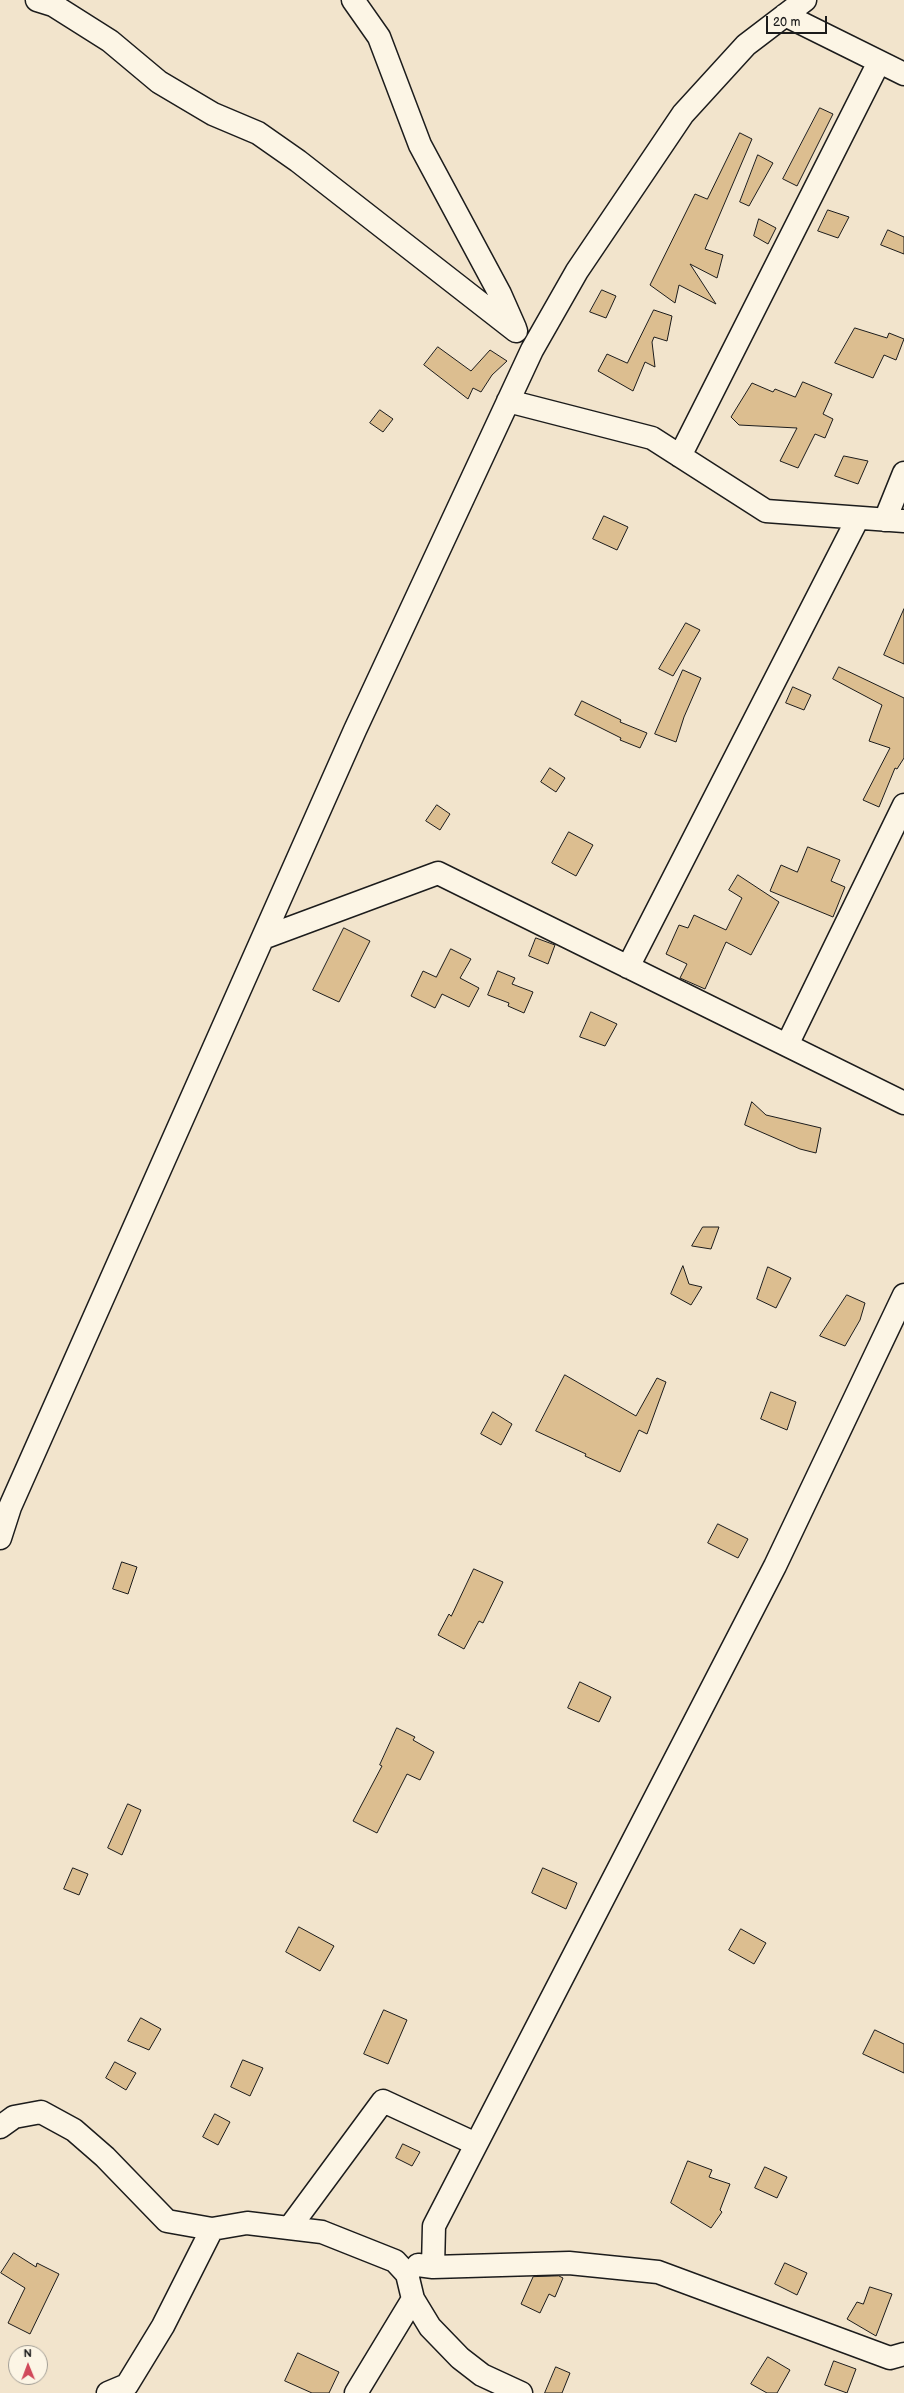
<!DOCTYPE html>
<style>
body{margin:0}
#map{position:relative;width:904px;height:2393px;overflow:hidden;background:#f2e4cc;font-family:"Balsamiq Sans",sans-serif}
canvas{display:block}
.north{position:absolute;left:8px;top:2345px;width:40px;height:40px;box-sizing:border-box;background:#fcf5e5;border:1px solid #a29e95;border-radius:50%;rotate:359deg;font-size:11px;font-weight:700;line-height:16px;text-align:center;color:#1c1c1c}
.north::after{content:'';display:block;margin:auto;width:14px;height:18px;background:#d1495b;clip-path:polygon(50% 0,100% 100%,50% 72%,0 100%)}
.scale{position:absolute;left:766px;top:16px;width:61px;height:18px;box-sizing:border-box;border:2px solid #1c1c1c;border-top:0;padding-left:5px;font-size:12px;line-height:14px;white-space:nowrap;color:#1c1c1c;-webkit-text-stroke:3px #fcf5e5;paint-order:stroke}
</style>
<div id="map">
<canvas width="904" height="2393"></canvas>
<div class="north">N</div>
<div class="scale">20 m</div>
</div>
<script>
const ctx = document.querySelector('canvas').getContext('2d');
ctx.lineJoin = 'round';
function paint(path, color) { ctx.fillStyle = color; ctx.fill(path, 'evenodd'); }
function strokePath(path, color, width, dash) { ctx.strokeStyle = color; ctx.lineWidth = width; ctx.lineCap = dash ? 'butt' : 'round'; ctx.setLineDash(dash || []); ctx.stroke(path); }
const building = new Path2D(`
 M 820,108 L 833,114 L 797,186 L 783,179 Z
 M 740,133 L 752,139 L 705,249 L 723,255 L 717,278 L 690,264 L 716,304 L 679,285 L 675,303 L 650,285 L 695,194 L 707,199 Z
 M 758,155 L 773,163 L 749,206 L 740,202 Z
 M 828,210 L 849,217 L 838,238 L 818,231 Z
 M 759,219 L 776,228 L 768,244 L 754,236 Z
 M 888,230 L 904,237 L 904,254 L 881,245 Z
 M 602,290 L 616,296 L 606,318 L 590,312 Z
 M 654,310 L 672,316 L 667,341 L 654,337 L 652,342 L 655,367 L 645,362 L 633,391 L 598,371 L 607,354 L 627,363 Z
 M 855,328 L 887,338 L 889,333 L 904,339 L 896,360 L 884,355 L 873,378 L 835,363 Z
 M 438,347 L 471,371 L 490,350 L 507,361 L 492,375 L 481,392 L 473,388 L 468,399 L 424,365 Z
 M 803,382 L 832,394 L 823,414 L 833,419 L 825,438 L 815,434 L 798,468 L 780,461 L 797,428 L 739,425 L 731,417 L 752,383 L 773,392 L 775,389 L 795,397 Z
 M 380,410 L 393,419 L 383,432 L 370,423 Z
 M 844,456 L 868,461 L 858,484 L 835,476 Z
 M 604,516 L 628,527 L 617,550 L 593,539 Z
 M 904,609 L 904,664 L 884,655 Z
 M 686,623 L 700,630 L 673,676 L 659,669 Z
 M 839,667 L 904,698 L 904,758 L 897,769 L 895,768 L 879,807 L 863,800 L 890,748 L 869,741 L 882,705 L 833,679 Z
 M 683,670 L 701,678 L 684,717 L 676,742 L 655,734 Z
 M 793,687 L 811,695 L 804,710 L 786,703 Z
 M 582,701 L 621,720 L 620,722 L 647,733 L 640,748 L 620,740 L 621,738 L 575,715 Z
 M 550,768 L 565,778 L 556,792 L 541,782 Z
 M 437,805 L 450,814 L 440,830 L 426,821 Z
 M 569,832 L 593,845 L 576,876 L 552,863 Z
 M 808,847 L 840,860 L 831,881 L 845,887 L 833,917 L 770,891 L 781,865 L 797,872 Z
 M 738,875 L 779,902 L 751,955 L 726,942 L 705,989 L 680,978 L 687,964 L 666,954 L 679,925 L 688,928 L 694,915 L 726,930 L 742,898 L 729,890 Z
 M 344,928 L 370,941 L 339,1002 L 313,990 Z
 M 536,938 L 555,945 L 548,964 L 529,956 Z
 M 451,949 L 471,959 L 460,978 L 479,988 L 469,1007 L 442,994 L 435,1008 L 411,996 L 423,971 L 436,977 Z
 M 498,971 L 515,978 L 512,984 L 533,992 L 524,1013 L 508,1006 L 509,1003 L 488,995 Z
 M 591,1012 L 617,1024 L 605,1046 L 580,1037 Z
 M 752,1102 L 766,1115 L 821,1128 L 816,1153 L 800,1149 L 745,1125 Z
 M 703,1227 L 719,1227 L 711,1249 L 692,1246 Z
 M 683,1266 L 689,1284 L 702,1287 L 691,1305 L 671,1294 Z
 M 768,1267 L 791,1278 L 776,1308 L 757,1299 Z
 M 847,1295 L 865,1303 L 860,1320 L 845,1346 L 820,1336 Z
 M 565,1375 L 636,1416 L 657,1378 L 666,1382 L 647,1434 L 639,1430 L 620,1472 L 585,1456 L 586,1454 L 536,1431 Z
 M 771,1392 L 796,1402 L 787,1430 L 761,1419 Z
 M 493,1412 L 512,1424 L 501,1445 L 481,1434 Z
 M 718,1524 L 748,1539 L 738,1558 L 708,1543 Z
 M 122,1562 L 137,1567 L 128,1594 L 113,1589 Z
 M 474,1569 L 503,1582 L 483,1623 L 479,1621 L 464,1649 L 438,1635 L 449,1614 L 451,1616 Z
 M 580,1682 L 611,1697 L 599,1722 L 568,1708 Z
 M 397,1728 L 415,1737 L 413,1740 L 434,1752 L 420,1780 L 407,1774 L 377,1833 L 353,1821 L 382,1766 L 380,1765 Z
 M 128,1804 L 141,1810 L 122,1855 L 108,1848 Z
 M 73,1868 L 88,1874 L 79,1895 L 64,1889 Z
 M 543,1868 L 577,1883 L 566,1909 L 532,1893 Z
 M 299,1927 L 334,1946 L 320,1971 L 286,1952 Z
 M 741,1929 L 766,1943 L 754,1964 L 729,1950 Z
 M 384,2010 L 407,2020 L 388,2064 L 364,2054 Z
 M 141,2018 L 161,2029 L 149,2050 L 128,2041 Z
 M 875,2030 L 904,2044 L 904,2073 L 863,2054 Z
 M 243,2060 L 263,2068 L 250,2096 L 231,2087 Z
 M 115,2062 L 136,2073 L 126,2090 L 106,2078 Z
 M 215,2114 L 230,2122 L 218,2145 L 203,2137 Z
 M 403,2144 L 420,2152 L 412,2166 L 396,2158 Z
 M 688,2161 L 712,2170 L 709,2177 L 730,2184 L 720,2210 L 722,2212 L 711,2228 L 671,2203 Z
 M 765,2167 L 787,2177 L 777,2198 L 755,2188 Z
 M 14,2253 L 36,2267 L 37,2263 L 59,2274 L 30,2334 L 8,2323 L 25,2288 L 1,2273 Z
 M 785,2263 L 807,2273 L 797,2295 L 775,2284 Z
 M 559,2276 L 563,2278 L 555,2297 L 549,2294 L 540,2313 L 521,2304 L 533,2277 Z
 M 870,2287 L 892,2294 L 876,2336 L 847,2319 L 857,2302 L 863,2304 Z
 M 298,2353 L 339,2372 L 329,2393 L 312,2393 L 285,2381 Z
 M 768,2357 L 790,2370 L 777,2393 L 767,2393 L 751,2384 Z
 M 834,2361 L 856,2369 L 847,2393 L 825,2385 Z
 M 556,2367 L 570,2373 L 562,2393 L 545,2393 Z`);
paint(building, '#dcbe90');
strokePath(building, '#1c1c1c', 1);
const minor = new Path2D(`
 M 37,0 L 53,5 L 110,41 L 159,82 L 213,114 L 258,133 L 298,161 L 516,331
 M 353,0 L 379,37 L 420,145 L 500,294 L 515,328
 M 785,15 L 904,74
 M 508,401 L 652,438 L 766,511 L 904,521
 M 680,456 L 879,62
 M 885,520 L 904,473
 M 263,938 L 438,873 L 904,1103
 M 628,967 L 858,518
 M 787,1045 L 904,805
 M 0,1538 L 10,1507 L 355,730 L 532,350 L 577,271 L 683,114 L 746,45 L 805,0
 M 0,2127 L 14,2117 L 41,2112 L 74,2130 L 105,2157 L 167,2221 L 212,2229
 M 290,2227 L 383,2101 L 476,2144
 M 418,2265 L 433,2267 L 569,2263 L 658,2272 L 890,2358 L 904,2354
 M 433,2267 L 434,2226 L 775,1566 L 904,1295
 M 108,2393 L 127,2385 L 163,2326 L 212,2229 L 247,2223 L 322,2232 L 395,2261 L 407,2274 L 413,2299 L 430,2327 L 460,2358 L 482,2375 L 521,2393
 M 356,2393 L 413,2299`);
strokePath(minor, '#1c1c1c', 25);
strokePath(minor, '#fcf5e5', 22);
</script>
